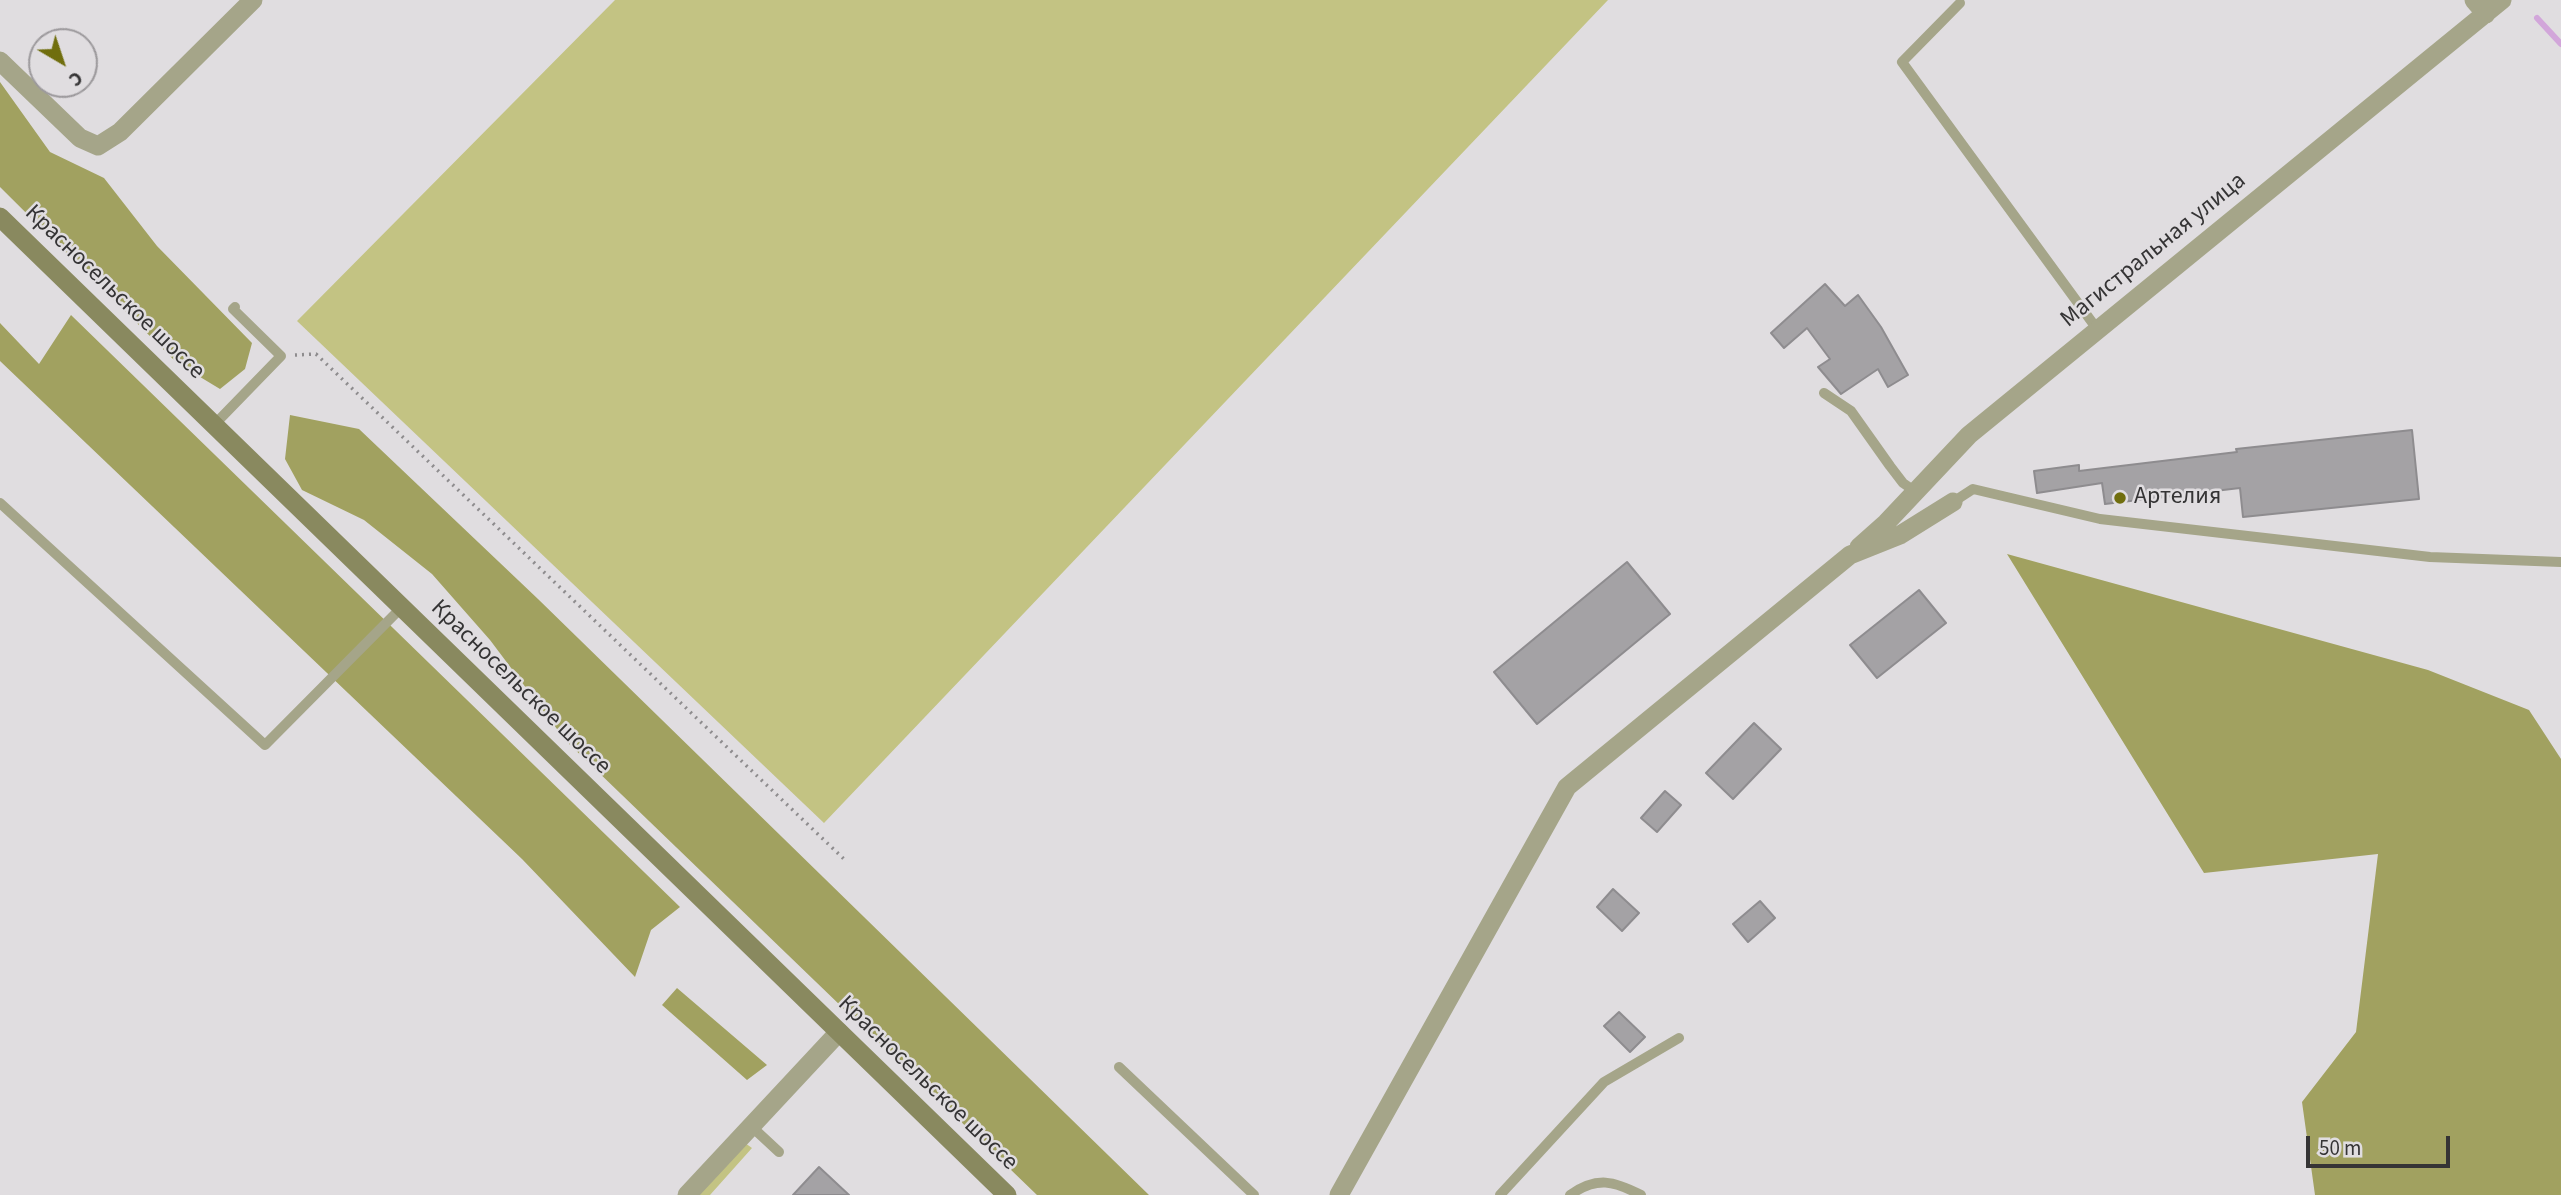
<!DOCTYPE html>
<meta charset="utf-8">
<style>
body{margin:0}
#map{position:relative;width:2561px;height:1195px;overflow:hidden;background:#e0dde0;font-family:"Source Sans 3",sans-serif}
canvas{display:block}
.north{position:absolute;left:28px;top:28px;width:70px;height:70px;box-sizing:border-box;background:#e0dde0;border:2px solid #9c999c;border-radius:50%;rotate:141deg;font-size:19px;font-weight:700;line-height:28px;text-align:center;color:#353435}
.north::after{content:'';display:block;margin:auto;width:24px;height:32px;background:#706e0e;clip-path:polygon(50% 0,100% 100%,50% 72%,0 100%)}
.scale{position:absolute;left:2306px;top:1136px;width:144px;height:32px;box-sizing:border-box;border:4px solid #353435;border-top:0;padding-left:9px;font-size:21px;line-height:24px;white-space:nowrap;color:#353435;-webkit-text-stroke:5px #e0dde0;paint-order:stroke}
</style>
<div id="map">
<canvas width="2561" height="1195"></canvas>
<div class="north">С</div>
<div class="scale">50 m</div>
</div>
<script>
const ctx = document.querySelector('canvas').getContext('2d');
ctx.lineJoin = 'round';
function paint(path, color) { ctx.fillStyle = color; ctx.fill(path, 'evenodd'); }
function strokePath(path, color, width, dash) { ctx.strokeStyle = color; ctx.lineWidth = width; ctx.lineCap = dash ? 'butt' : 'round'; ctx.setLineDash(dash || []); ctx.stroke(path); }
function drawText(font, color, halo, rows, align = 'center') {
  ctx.font = font + ' "Source Sans 3",sans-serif'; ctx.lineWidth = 5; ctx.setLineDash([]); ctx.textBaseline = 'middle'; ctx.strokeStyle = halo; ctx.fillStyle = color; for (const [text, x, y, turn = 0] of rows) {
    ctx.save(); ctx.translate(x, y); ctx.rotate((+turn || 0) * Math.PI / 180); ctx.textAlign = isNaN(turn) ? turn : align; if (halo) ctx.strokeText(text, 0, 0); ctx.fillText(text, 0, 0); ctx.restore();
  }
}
paint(new Path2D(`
 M 615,0 L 1608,0 L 824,823 L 297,321 Z
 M 745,1143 L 752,1148 L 710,1195 L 698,1195 Z`), '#c3c383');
paint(new Path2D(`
 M 0,82 L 50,152 L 104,178 L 157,246 L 252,343 L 245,369 L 220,389 L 177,363 L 0,187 Z
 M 71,315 L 680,907 L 651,930 L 635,977 L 522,859 L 0,361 L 0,323 L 39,364 Z
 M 290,415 L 359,429 L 538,599 L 1149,1195 L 1037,1195 L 566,741 L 490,640 L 432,574 L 364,520 L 302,490 L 285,459 Z
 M 2007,554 L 2428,670 L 2529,710 L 2561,759 L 2561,1195 L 2315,1195 L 2302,1102 L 2356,1032 L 2378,854 L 2204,873 Z
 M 677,988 L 767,1065 L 747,1080 L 662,1005 Z`), '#a1a160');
strokePath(new Path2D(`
 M 2537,18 L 2561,44`), '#d2a6da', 6);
const building = new Path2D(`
 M 1825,284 L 1845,306 L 1858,295 L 1881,327 L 1908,375 L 1888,387 L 1878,369 L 1841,394 L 1818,367 L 1830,359 L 1807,328 L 1784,348 L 1771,333 Z
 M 2412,430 L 2419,499 L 2243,517 L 2240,488 L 2105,504 L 2102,483 L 2037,493 L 2034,471 L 2079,465 L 2079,471 L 2237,452 L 2236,449 Z
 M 1627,562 L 1670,614 L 1537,724 L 1494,672 Z
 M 1919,590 L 1946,623 L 1877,678 L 1850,645 Z
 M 1754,723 L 1781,749 L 1733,799 L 1706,773 Z
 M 1665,791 L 1681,805 L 1657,832 L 1641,818 Z
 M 1613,889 L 1639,913 L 1622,931 L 1597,907 Z
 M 1760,901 L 1775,918 L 1748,942 L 1733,924 Z
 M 1619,1012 L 1645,1037 L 1630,1052 L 1604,1026 Z
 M 819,1167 L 849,1195 L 793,1195 Z`);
paint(building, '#a4a2a5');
strokePath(building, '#8e8c8f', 2);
strokePath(new Path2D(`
 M 295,355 L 316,354 L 846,861`), '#8e8c8e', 3.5, [2, 5]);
strokePath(new Path2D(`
 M 1960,3 L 1902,62 L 2097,329
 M 1824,393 L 1851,411 L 1890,466 L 1903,483 L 1916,492
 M 214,425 L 281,356 L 233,309 L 235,307
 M 1953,502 L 1973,489 L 2100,519 L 2430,557 L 2561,562
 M 0,503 L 265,745 L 402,607
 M 1119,1067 L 1254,1195
 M 751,1126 L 779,1152
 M 1500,1195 L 1604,1082 L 1679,1038
 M 1570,1195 C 1597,1176 1614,1181 1641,1195`), '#a5a589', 10);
strokePath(new Path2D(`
 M 2474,0 L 2486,14
 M 0,61 L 80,138 L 98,146 L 120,132 L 253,0
 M 1859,547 L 1886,523 L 1969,435 L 2502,0
 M 687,1195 L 839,1032
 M 1339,1195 L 1567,787 L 1850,555 L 1900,535 L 1953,502`), '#a5a589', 19);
strokePath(new Path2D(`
 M 0,217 L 1007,1195`), '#89895f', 19);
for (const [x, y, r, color] of [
 [2120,498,7,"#706e0e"]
]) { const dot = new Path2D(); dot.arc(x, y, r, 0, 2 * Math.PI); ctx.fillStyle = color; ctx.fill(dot); strokePath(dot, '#e0dde0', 2.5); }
drawText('24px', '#353435', '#e0dde0', [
 ["Магистральная улица",2154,251,-39],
 ["Красносельское шоссе",114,293,44],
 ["Красносельское шоссе",520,688,44],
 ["Красносельское шоссе",927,1084,44]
]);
drawText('24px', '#353435', '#e0dde0', [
 ["Артелия",2134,498]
], 'left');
</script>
